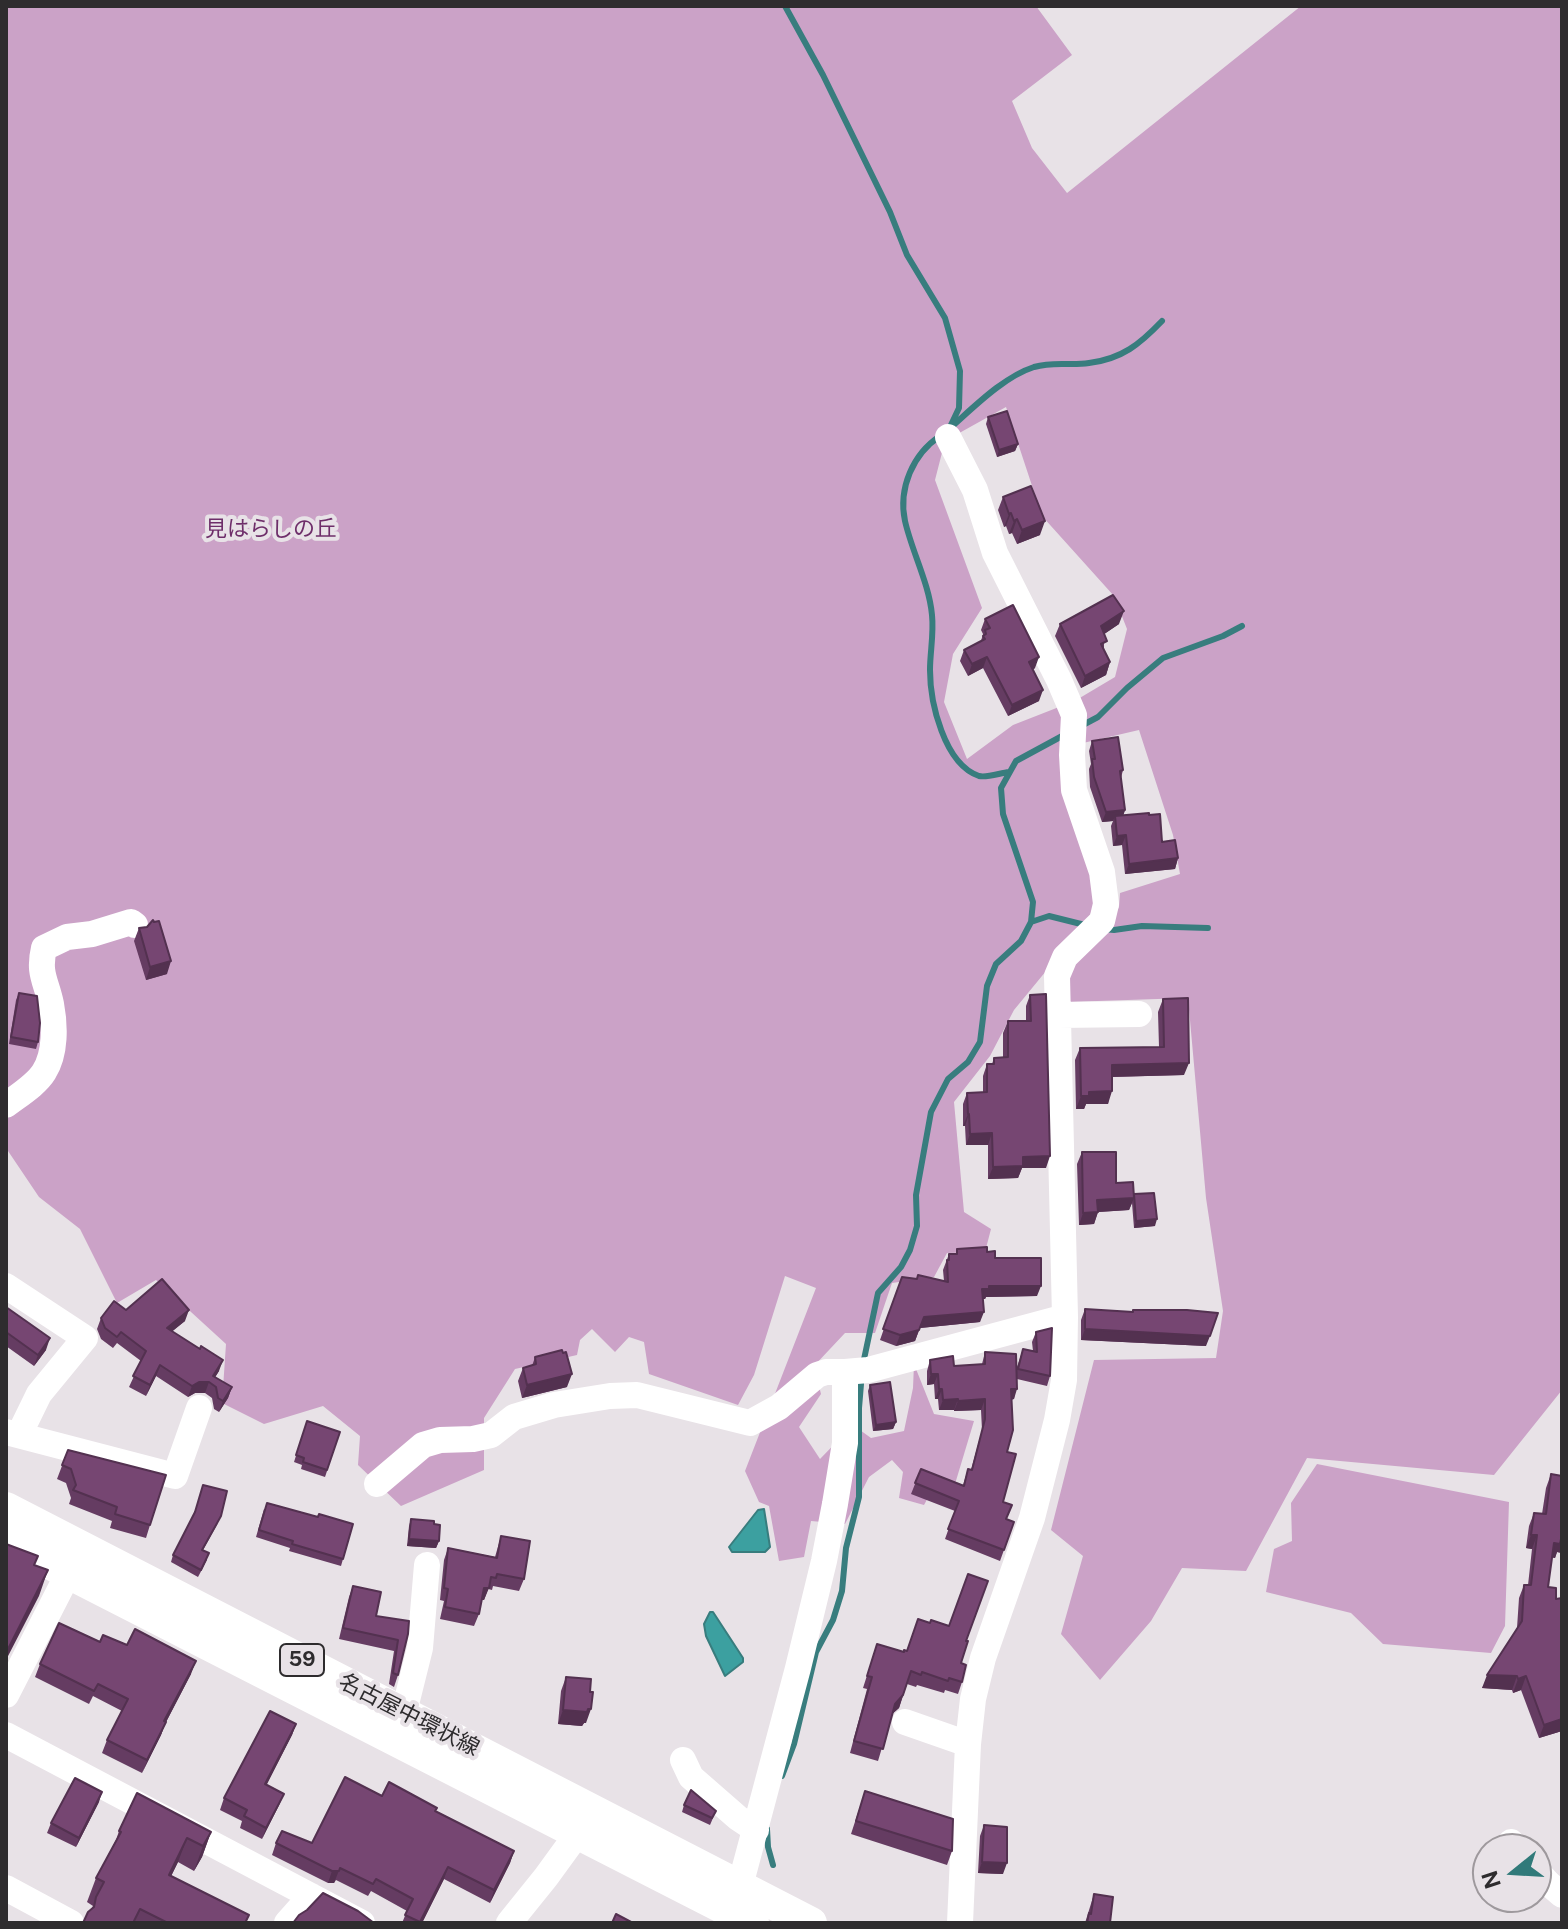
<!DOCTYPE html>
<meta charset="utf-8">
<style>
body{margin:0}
#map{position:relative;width:1568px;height:1929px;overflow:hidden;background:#e8e2e7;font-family:"Public Sans",sans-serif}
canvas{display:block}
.frame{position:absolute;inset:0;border:8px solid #2e2c2e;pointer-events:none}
.north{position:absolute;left:1472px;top:1833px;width:80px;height:80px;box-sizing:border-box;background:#e8e2e7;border:2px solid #9e999d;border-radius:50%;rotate:252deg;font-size:22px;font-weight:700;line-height:32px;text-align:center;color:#2e2c2e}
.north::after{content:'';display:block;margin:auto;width:28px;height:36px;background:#317a7a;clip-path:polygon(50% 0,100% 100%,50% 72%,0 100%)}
</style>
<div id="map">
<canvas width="1568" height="1929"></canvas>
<div class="frame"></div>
<div class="north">N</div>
</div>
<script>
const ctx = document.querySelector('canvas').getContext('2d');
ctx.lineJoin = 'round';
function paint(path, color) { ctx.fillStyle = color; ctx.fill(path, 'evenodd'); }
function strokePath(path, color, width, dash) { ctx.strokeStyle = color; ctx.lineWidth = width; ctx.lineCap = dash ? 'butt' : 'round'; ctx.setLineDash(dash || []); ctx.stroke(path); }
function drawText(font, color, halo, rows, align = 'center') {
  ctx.font = font + ' "Public Sans","Noto Sans JP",sans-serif'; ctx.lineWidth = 8; ctx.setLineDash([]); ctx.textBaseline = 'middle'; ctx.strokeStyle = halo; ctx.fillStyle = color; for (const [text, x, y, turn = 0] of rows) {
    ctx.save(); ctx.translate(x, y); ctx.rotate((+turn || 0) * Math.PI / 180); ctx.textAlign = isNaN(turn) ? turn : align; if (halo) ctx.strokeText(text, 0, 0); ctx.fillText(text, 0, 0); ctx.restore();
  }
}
paint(new Path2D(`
 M 6,6 L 1036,6 L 1072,55 L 1012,101 L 1032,148 L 1067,193 L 1301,6 L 1562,6 L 1562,1390 L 1494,1475 L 1307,1458 L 1246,1571 L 1182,1568 L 1151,1621 L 1100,1680 L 1061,1634 L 1083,1556 L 1051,1530 L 1094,1360 L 1216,1358 L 1223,1311 L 1206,1198 L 1188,998 L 1067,1002 L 1067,977 L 1073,964 L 1110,924 L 1119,907 L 1120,893 L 1180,874 L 1173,835 L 1139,730 L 1083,743 L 1078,699 L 1115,677 L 1127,629 L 1114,596 L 1042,516 L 1006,407 L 945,441 L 935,480 L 982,608 L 953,654 L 944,702 L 967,759 L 1013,725 L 1059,707 L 1095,888 L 1096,901 L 1088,920 L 1014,1010 L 990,1056 L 954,1102 L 964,1212 L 991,1229 L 985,1252 L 947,1253 L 934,1277 L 892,1283 L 875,1333 L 845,1333 L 814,1366 L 821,1394 L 799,1427 L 820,1459 L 853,1425 L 871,1438 L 904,1431 L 913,1388 L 914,1364 L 934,1414 L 974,1421 L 955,1484 L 936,1483 L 924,1505 L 899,1498 L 903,1472 L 892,1460 L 869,1477 L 845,1524 L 811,1521 L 804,1557 L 779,1561 L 769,1506 L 759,1502 L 745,1471 L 816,1288 L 785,1276 L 754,1375 L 738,1405 L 649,1374 L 644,1342 L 629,1337 L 615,1352 L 592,1329 L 580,1340 L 577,1355 L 515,1369 L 484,1418 L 484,1470 L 401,1506 L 358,1465 L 360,1436 L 323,1406 L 264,1424 L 222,1403 L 226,1344 L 156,1280 L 117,1303 L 80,1229 L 39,1197 L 6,1148 Z
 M 1317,1464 L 1509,1502 L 1505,1626 L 1491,1653 L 1383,1644 L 1351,1613 L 1266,1592 L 1274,1549 L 1292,1541 L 1291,1503 Z`), '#cba2c7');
const water = new Path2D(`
 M 764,1509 L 770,1547 L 765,1552 L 732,1552 L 729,1547 L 758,1510 Z
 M 710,1612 L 713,1612 L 743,1658 L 743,1662 L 725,1676 L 706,1636 L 704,1624 Z`);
paint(water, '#3ca0a0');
strokePath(water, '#387d7e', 2);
strokePath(new Path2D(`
 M 785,6 L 823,75 L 890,212 L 907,255 L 945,318 L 960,371 L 959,408 L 950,427
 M 949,429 C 973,408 1003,377 1034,367 C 1055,361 1069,366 1089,363 C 1122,359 1140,344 1162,321
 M 940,436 C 913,454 898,488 905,521 C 912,552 929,583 932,615 C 934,634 930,652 930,670 C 930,702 944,764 979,776 C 987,778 1000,773 1009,772
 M 1081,726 L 1098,717 L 1127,688 L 1163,658 L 1223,636 L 1242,626
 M 1031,922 L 1049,916 L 1085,925
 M 1104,929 L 1114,930 L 1142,926 L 1208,928
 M 863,1364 L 878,1293 L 901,1267 L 910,1250 L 917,1226 L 916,1195 L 931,1112 L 948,1079 L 968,1062 L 980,1042 L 987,986 L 996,964 L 1021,941 L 1031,922 L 1033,902 L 1003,814 L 1001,788 L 1016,761 L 1064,735
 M 782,1776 L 794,1744 L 816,1652 L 833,1620 L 842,1591 L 846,1548 L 859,1497 L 859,1408 L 861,1384
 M 767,1829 L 768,1847 L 773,1865`), '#387d7e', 6);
strokePath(new Path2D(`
 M 948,437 L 975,490 L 995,553 L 1059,680 L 1074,715 L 1072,755 L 1074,790 L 1102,872 L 1106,904 L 1102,921 L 1065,957 L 1057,976 L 1065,1317 L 1064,1380 L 1057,1420 L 1032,1518 L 983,1658 L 973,1699 L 968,1744 L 960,1923
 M 1058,1015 L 1139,1014
 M 6,1105 C 19,1095 36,1085 44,1072 C 56,1053 55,1025 51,1004 C 46,980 38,974 44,948 L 67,937 L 92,934 L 131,922 L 135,925
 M 6,1286 L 85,1338 L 39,1394 L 19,1435
 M 6,1432 L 175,1476 L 199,1408
 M 377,1484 L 423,1445 L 440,1440 L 473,1439 L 491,1435 L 514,1417 L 554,1405 L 610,1396 L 637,1395 L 750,1423 L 779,1407 L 817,1375 L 826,1372 L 845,1372
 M 6,1695 L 68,1574
 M 404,1712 L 420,1648 L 427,1565
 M 905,1722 L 968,1744
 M 6,1735 L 362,1923
 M 683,1760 L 691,1777 L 738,1818 L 756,1830
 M 1511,1842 L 1517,1849
 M 1536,1870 L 1548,1883 L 1562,1895
 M 740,1886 L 798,1668 L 824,1561 L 835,1504 L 845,1443 L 845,1372 L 868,1370 L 1065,1317
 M 6,1888 L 71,1923
 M 287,1923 L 311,1896
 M 509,1923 L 546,1877 L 578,1833 L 591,1820`), '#fff', 26);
strokePath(new Path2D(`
 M 6,1508 L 811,1923
 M 6,1541 L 753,1923`), '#fff', 32);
paint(new Path2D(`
 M 988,417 L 1018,444 L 1015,451 L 997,457 L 986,424 Z
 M 1003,497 L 1040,535 L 1017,544 L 1012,533 L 1009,534 L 1006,526 L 1004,527 L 998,510 Z
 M 985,619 L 1035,668 L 1033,670 L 1039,701 L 1008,716 L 983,668 L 968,676 L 960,661 L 964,650 L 981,641 L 983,634 L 981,630 Z
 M 1060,624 L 1119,624 L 1104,634 L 1104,650 L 1110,662 L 1106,675 L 1081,688 L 1055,636 Z
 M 1092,741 L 1123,770 L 1121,778 L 1125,810 L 1123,815 L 1162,842 L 1178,858 L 1175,869 L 1125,874 L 1122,845 L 1113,846 L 1111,826 L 1113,821 L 1102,822 L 1090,787 L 1089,769 L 1091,764 L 1089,751 Z
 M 147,927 L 167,974 L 146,980 L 134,941 L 139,928 Z
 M 19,993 L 38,1042 L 36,1049 L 9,1044 L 16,1000 Z
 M 1030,995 L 1046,1168 L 1022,1168 L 1018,1178 L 988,1179 L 988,1145 L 966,1145 L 965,1126 L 963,1126 L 963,1104 L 967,1093 L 983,1092 L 983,1076 L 987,1064 L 992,1064 L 994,1058 L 1003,1058 L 1003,1033 L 1008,1021 L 1026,1021 L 1026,1006 Z
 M 1163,999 L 1184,1075 L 1112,1077 L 1108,1104 L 1086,1104 L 1084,1109 L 1076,1109 L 1075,1060 L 1080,1048 L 1159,1047 L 1158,1012 Z
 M 1082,1152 L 1116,1183 L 1134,1196 L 1155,1226 L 1134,1228 L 1132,1203 L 1129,1210 L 1098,1212 L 1094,1224 L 1079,1225 L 1077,1164 Z
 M 957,1249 L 987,1252 L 1037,1296 L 986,1297 L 985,1299 L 983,1299 L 980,1322 L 920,1328 L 915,1341 L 896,1346 L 880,1340 L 902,1277 L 944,1281 L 943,1270 L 949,1254 L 956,1254 Z
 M 6,1307 L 46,1350 L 34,1366 L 6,1346 Z
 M 1085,1309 L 1206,1346 L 1081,1340 L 1081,1320 Z
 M 126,1310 L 185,1321 L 172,1331 L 219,1371 L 215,1377 L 232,1387 L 228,1398 L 219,1412 L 214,1409 L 212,1398 L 205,1393 L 195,1393 L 188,1397 L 156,1376 L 146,1396 L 129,1387 L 141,1361 L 117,1343 L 113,1348 L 101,1339 L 97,1329 L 101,1318 Z
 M 1036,1332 L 1050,1376 L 1047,1386 L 1017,1379 L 1014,1399 L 1011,1400 L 1003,1502 L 1006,1519 L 1014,1522 L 1000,1561 L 945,1539 L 955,1511 L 911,1494 L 921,1469 L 963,1485 L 968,1469 L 971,1470 L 982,1430 L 981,1410 L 954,1411 L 954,1410 L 939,1410 L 938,1399 L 935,1399 L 934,1384 L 927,1385 L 927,1371 L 930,1360 L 954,1366 L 982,1364 L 985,1352 L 1016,1370 L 1023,1349 L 1033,1351 L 1032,1342 Z
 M 535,1357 L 567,1387 L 522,1398 L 518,1381 L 523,1368 L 532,1366 Z
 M 870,1385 L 896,1422 L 893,1429 L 873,1431 L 868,1391 Z
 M 307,1421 L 340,1432 L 325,1477 L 301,1469 L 302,1465 L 294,1462 Z
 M 68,1450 L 150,1525 L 146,1538 L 110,1528 L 112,1521 L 69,1504 L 71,1498 L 66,1483 L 57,1479 Z
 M 1551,1474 L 1562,1476 L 1562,1553 L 1557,1552 L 1555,1558 L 1552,1557 L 1548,1587 L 1556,1599 L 1562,1731 L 1539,1738 L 1521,1690 L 1513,1693 L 1512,1690 L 1482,1688 L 1517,1628 L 1519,1598 L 1524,1585 L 1528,1585 L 1532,1549 L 1526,1548 L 1529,1526 L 1534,1513 L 1542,1514 L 1546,1488 Z
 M 264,1509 L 318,1517 L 343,1559 L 341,1566 L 289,1551 L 290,1548 L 256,1537 Z
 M 411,1519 L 434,1524 L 439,1541 L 436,1548 L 407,1546 L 409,1526 Z
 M 218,1523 L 203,1550 L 207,1560 L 198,1577 L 171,1562 L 173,1555 Z
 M 501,1536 L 524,1579 L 519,1591 L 493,1586 L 492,1590 L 488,1589 L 484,1600 L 482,1600 L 479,1614 L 474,1626 L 440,1619 L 444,1601 L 440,1600 L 444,1560 L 448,1548 L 495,1557 Z
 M 353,1586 L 376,1616 L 409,1621 L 398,1675 L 394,1687 L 389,1684 L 394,1651 L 339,1639 L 349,1597 Z
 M 966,1641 L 961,1663 L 962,1682 L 958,1694 L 945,1690 L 944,1693 L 917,1685 L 916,1687 L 907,1684 L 899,1708 L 892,1714 L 878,1761 L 850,1753 L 867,1689 L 863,1688 L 877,1644 L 904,1652 L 907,1651 Z
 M 100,1642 L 191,1674 L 165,1724 L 161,1735 L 142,1773 L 102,1753 L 107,1740 L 122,1711 L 93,1696 L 89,1704 L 35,1677 L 40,1664 Z
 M 566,1677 L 586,1723 L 584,1723 L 582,1726 L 558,1724 L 561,1691 Z
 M 296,1724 L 292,1735 L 266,1785 L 284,1794 L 279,1805 L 262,1839 L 240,1828 L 242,1821 L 220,1810 L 224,1798 Z
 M 865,1791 L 952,1851 L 947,1865 L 851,1834 Z
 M 382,1796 L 436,1811 L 514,1851 L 510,1863 L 490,1903 L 444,1879 L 422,1923 L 402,1923 L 407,1911 L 371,1891 L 368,1896 L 336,1880 L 334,1883 L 328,1883 L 272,1855 L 276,1843 L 312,1843 Z
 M 99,1802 L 76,1847 L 47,1833 L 51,1823 Z
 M 684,1805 L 716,1811 L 710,1825 L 682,1812 Z
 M 984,1825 L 1003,1874 L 978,1873 L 980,1836 Z
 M 119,1831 L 211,1832 L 202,1857 L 194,1871 L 178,1862 L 171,1876 L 249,1915 L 246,1923 L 83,1923 L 93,1906 L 87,1902 L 96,1878 L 116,1840 Z
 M 1094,1894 L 1110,1923 L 1085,1923 Z`), '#653c62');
paint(new Path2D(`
 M 1018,444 L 1015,451 L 997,457 L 999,450 Z
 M 1011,513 L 1006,526 L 1004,527 L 1009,514 Z
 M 1017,519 L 1012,533 L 1009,534 L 1014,521 Z
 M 1045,521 L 1040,535 L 1017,544 L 1022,530 Z
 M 1124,611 L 1119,624 L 1097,639 L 1101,626 Z
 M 987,657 L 983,668 L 968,676 L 972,664 Z
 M 1039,657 L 1035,668 L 1025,673 L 1029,662 Z
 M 1110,662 L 1106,675 L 1081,688 L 1085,676 Z
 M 1043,690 L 1039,701 L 1008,716 L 1012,705 Z
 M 1125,810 L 1122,820 L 1115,816 L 1113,821 L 1102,822 L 1106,812 Z
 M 1126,835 L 1122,845 L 1113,846 L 1117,836 Z
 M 1178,858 L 1175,869 L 1125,874 L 1129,864 Z
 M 171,961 L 167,974 L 146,980 L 150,967 Z
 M 1189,1063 L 1184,1075 L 1107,1077 L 1112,1065 Z
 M 1112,1091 L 1108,1104 L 1086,1104 L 1084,1109 L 1076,1109 L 1081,1096 L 1089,1092 Z
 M 968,1114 L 969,1114 L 965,1126 L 963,1126 Z
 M 992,1133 L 988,1145 L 966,1145 L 970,1134 Z
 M 1050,1156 L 1046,1168 L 1022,1168 L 1018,1178 L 988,1179 L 993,1167 L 1023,1157 Z
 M 1134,1198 L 1129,1210 L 1098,1212 L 1094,1224 L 1079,1225 L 1083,1213 L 1097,1200 Z
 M 1157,1219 L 1155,1226 L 1134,1228 L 1136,1221 Z
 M 989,1286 L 1041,1286 L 1037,1296 L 986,1297 L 985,1299 L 978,1299 L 982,1289 Z
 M 189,1310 L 185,1321 L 163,1339 L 167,1328 Z
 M 984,1312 L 980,1322 L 920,1328 L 924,1317 Z
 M 1085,1329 L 1210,1336 L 1206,1346 L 1081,1340 Z
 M 919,1330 L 915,1341 L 896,1346 L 900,1335 Z
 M 50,1338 L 46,1350 L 34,1366 L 38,1355 Z
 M 223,1360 L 219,1371 L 211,1384 L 213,1376 Z
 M 160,1365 L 156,1376 L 146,1396 L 150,1385 Z
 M 572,1374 L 567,1387 L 522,1398 L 527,1385 Z
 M 931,1374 L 938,1374 L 934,1384 L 927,1385 Z
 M 199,1382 L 209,1382 L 205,1393 L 195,1393 L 188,1397 L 192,1386 Z
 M 232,1387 L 228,1398 L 219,1412 L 223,1401 Z
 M 939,1389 L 942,1389 L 938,1399 L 935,1399 Z
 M 1011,1389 L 1017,1389 L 1014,1399 L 1007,1400 Z
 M 958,1399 L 954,1410 L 939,1410 L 943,1400 Z
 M 985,1399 L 981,1410 L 954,1411 L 958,1401 Z
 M 896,1422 L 893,1429 L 873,1431 L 876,1425 Z
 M 1531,1535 L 1537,1535 L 1532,1549 L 1526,1548 Z
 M 409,1539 L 439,1541 L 436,1548 L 407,1546 Z
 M 1561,1539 L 1562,1539 L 1562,1553 L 1557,1552 L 1555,1558 L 1549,1557 L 1554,1543 Z
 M 48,1570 L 39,1596 L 6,1660 L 6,1653 Z
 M 484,1588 L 489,1588 L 484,1600 L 480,1599 Z
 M 196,1661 L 191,1674 L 165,1724 L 161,1735 L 142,1773 L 164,1721 Z
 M 1487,1675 L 1517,1676 L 1512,1690 L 1482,1688 Z
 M 1526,1676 L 1521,1690 L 1513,1693 L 1518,1679 Z
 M 903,1695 L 899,1708 L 890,1716 L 895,1704 Z
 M 591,1709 L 586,1723 L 584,1723 L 582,1726 L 558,1724 L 563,1710 Z
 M 1562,1719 L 1562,1731 L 1539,1738 L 1544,1725 Z
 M 296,1724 L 292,1735 L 261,1796 L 265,1784 Z
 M 102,1792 L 99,1802 L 76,1847 L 79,1838 Z
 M 284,1794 L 279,1805 L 262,1839 L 266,1828 Z
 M 211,1832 L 202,1857 L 194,1871 L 203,1846 Z
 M 187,1838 L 178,1862 L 160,1899 L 169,1875 Z
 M 514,1851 L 510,1863 L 490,1903 L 494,1890 Z
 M 982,1862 L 1007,1863 L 1003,1874 L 978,1873 Z
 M 448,1867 L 444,1879 L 422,1923 L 420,1923 Z
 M 340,1868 L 334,1883 L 328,1883 L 332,1871 Z`), '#533150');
const building = new Path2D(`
 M 1007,411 L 1018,444 L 999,450 L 988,417 Z
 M 1031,486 L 1045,521 L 1022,530 L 1017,519 L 1014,521 L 1011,513 L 1009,514 L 1003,497 Z
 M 1113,595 L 1124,611 L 1101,626 L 1107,641 L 1101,644 L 1110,662 L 1085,676 L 1060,624 Z
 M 1013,605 L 1039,657 L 1029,662 L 1043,690 L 1012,705 L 987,657 L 972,664 L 964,650 L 985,639 L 983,636 L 986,634 L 985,630 L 990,628 L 985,619 Z
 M 1118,737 L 1123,770 L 1120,771 L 1125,810 L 1106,812 L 1094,777 L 1092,759 L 1095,759 L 1092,741 Z
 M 1149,813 L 1149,815 L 1160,814 L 1162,842 L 1175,840 L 1178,858 L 1129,864 L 1126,835 L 1117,836 L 1115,816 Z
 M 153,920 L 154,922 L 159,921 L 171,961 L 150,967 L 139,928 L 147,927 Z
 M 19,993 L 37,996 L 40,1023 L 38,1042 L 11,1037 Z
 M 1046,994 L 1050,1156 L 1023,1157 L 1023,1166 L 993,1167 L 992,1133 L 970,1134 L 969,1114 L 968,1114 L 967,1093 L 987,1092 L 987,1064 L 994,1064 L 994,1058 L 1008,1057 L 1008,1021 L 1031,1021 L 1030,995 Z
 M 1188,998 L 1189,1063 L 1112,1065 L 1112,1091 L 1089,1092 L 1089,1096 L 1081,1096 L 1080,1048 L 1164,1047 L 1163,999 Z
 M 1082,1152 L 1116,1152 L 1116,1183 L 1133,1182 L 1134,1198 L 1097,1200 L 1098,1212 L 1083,1213 Z
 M 1154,1193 L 1157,1219 L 1136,1221 L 1134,1194 Z
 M 987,1247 L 987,1252 L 995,1251 L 995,1258 L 1041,1258 L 1041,1286 L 989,1286 L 989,1289 L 982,1289 L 984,1312 L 924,1317 L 919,1330 L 900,1335 L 883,1329 L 902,1277 L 917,1279 L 918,1275 L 948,1282 L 947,1260 L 949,1260 L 949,1254 L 957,1254 L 957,1249 Z
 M 162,1279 L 189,1310 L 167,1328 L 200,1349 L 201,1346 L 223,1360 L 213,1376 L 232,1387 L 223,1401 L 218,1398 L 216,1387 L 209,1382 L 199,1382 L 192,1386 L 160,1365 L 150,1385 L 133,1376 L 146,1351 L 121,1332 L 117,1337 L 105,1328 L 101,1318 L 114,1301 L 126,1310 Z
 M 6,1307 L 50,1338 L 38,1355 L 6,1332 Z
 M 1085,1309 L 1133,1312 L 1133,1310 L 1187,1310 L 1218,1313 L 1210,1336 L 1085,1329 Z
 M 1052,1328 L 1050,1376 L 1018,1369 L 1023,1349 L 1037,1352 L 1036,1332 Z
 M 562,1350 L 563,1353 L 566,1352 L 572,1374 L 527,1385 L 523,1368 L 536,1364 L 535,1357 Z
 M 985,1352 L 1016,1354 L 1017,1389 L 1011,1389 L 1013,1430 L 1007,1452 L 1016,1454 L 1003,1502 L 1012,1505 L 1006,1519 L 1014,1522 L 1004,1550 L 948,1529 L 959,1501 L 915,1483 L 921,1469 L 964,1486 L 968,1469 L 972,1470 L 985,1419 L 985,1399 L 958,1401 L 958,1399 L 943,1400 L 942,1389 L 939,1389 L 938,1374 L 931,1374 L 930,1360 L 953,1356 L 954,1366 L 985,1364 Z
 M 890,1382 L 896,1422 L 876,1425 L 870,1385 Z
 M 307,1421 L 340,1432 L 327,1470 L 303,1462 L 304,1458 L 296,1455 Z
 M 68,1450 L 166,1475 L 150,1525 L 115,1514 L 117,1507 L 73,1490 L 76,1485 L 71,1469 L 62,1465 Z
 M 1551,1474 L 1562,1476 L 1562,1539 L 1561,1539 L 1560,1544 L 1554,1543 L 1548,1587 L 1556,1588 L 1556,1599 L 1562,1598 L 1562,1719 L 1544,1725 L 1526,1676 L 1518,1679 L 1517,1676 L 1487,1675 L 1522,1621 L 1524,1585 L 1531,1585 L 1537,1535 L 1531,1535 L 1534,1513 L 1546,1514 Z
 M 203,1485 L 227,1491 L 221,1516 L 202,1550 L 209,1553 L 201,1570 L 173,1555 L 195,1512 Z
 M 267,1503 L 318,1517 L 319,1514 L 353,1524 L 343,1559 L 292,1544 L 293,1541 L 259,1530 Z
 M 411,1519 L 434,1521 L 434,1524 L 440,1525 L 439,1541 L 409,1539 Z
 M 501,1536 L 530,1541 L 524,1579 L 497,1574 L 496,1578 L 491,1577 L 489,1588 L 484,1588 L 479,1614 L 445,1607 L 448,1589 L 444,1588 L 448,1548 L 497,1558 Z
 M 6,1544 L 38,1556 L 34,1565 L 48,1570 L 6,1653 Z
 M 968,1574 L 988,1581 L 966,1641 L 968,1641 L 961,1663 L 966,1665 L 962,1682 L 949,1678 L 948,1681 L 922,1672 L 921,1675 L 911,1671 L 903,1695 L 895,1704 L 883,1749 L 854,1741 L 872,1677 L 867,1676 L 877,1644 L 904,1652 L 904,1650 L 907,1651 L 918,1619 L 930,1623 L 931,1620 L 949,1626 Z
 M 353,1586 L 381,1592 L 376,1616 L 409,1621 L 408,1634 L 398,1675 L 393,1673 L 398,1640 L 343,1628 Z
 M 59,1623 L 100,1642 L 103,1635 L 127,1645 L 135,1629 L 196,1661 L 164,1721 L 166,1722 L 147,1760 L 107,1740 L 128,1699 L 98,1684 L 94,1691 L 40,1664 Z
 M 566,1677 L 591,1679 L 590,1692 L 593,1692 L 591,1709 L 588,1709 L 587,1712 L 563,1710 Z
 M 270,1711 L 296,1724 L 265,1784 L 284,1794 L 266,1828 L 244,1816 L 247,1810 L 224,1798 Z
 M 345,1777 L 382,1796 L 389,1782 L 437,1808 L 435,1811 L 514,1851 L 494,1890 L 448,1867 L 420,1922 L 405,1915 L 413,1899 L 376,1879 L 373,1884 L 340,1868 L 339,1871 L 332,1871 L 276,1843 L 282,1831 L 312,1843 Z
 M 75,1778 L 102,1792 L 79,1838 L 51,1823 Z
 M 691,1790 L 716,1811 L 712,1818 L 684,1805 Z
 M 865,1791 L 953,1819 L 952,1851 L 856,1821 Z
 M 137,1793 L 211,1832 L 203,1846 L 187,1838 L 169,1875 L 249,1915 L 245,1923 L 168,1923 L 140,1909 L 133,1923 L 83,1923 L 88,1912 L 94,1907 L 96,1897 L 104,1882 L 96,1878 L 121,1832 L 119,1831 Z
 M 984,1825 L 1007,1827 L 1007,1863 L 982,1862 Z
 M 323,1893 L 358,1911 L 374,1923 L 293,1923 L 299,1915 L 307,1910 Z
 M 1094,1894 L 1113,1897 L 1110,1923 L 1087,1923 L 1089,1913 L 1091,1914 Z
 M 616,1914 L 633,1923 L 612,1923 Z`);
paint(building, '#764672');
strokePath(building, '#533150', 2);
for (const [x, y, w] of [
 [302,1660,44]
]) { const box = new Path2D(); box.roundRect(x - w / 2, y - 16, w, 32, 6); ctx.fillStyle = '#e8e2e7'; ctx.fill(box); strokePath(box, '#2e2c2e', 2); }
drawText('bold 20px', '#2e2c2e', null, [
 ["59",302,1660]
]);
drawText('22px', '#6e2e6a', '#e8e2e7', [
 ["見はらしの丘",271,529]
]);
drawText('22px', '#2e2c2e', '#e8e2e7', [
 ["名古屋中環状線",409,1715,27]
]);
</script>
